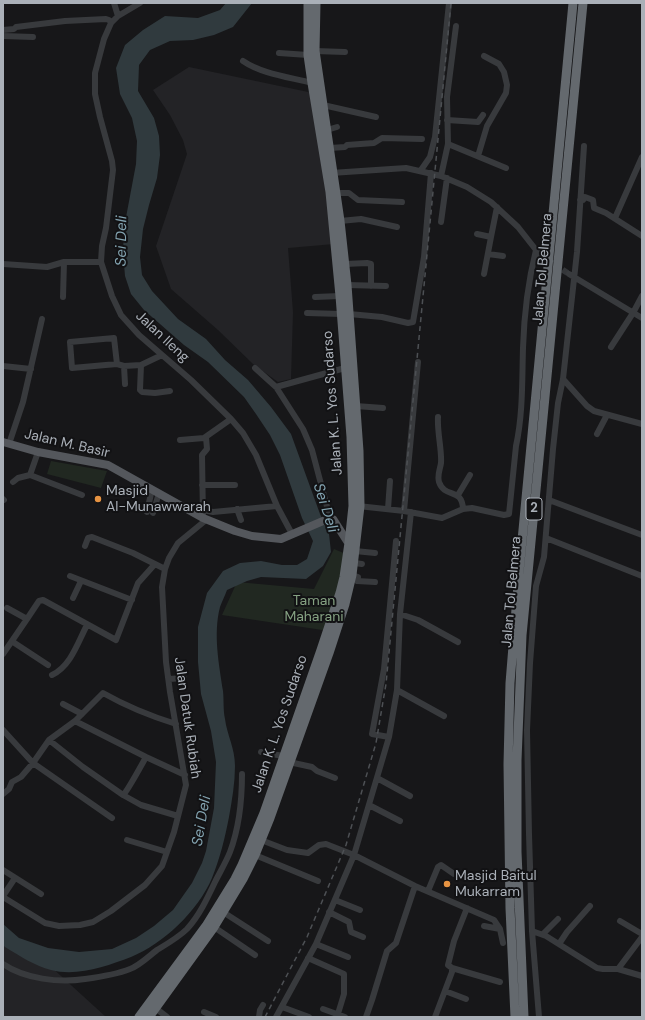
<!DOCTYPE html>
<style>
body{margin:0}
#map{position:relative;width:645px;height:1020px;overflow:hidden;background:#171719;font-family:"DM Sans",sans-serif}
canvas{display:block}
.frame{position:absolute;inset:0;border:4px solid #aab0b8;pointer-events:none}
</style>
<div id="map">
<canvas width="645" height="1020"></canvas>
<div class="frame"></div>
</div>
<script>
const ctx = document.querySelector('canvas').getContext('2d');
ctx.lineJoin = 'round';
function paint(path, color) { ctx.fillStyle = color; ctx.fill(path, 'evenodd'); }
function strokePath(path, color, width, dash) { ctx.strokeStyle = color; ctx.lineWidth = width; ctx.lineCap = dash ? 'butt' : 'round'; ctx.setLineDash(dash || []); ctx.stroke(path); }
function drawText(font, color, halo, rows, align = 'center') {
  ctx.font = font + ' "DM Sans",sans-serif'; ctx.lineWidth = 4; ctx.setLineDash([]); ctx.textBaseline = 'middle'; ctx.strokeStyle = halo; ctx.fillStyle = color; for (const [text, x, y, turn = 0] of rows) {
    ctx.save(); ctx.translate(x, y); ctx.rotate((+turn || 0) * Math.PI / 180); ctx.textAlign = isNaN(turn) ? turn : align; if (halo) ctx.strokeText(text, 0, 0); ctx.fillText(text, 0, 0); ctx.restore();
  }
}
paint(new Path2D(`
 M 189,67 L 313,93 L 334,244 L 288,248 L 293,312 L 291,379 L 278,382 L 253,364 L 218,330 L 171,289 L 156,246 L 187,154 L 183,140 L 170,115 L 153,90 Z
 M 3,933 L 38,955 L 106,1017 L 3,1017 Z`), '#232326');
paint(new Path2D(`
 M 51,461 L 107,471 L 101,488 L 47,474 Z
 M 334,549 L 346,554 L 329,631 L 222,615 L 237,582 L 314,589 Z`), '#212821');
paint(new Path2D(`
 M 226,3 L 252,3 L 233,27 L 214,35 L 193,40 L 170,41 L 150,50 L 139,65 L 138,91 L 154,118 L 159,136 L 160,155 L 157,178 L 149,205 L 143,229 L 140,257 L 142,275 L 152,291 L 178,319 L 206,339 L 225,360 L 248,380 L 271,407 L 291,434 L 320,514 L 329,534 L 331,552 L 323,566 L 306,579 L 261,577 L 247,581 L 227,590 C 225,596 222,601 220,607 C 213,634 219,664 223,691 C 224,700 223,710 225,719 C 227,735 235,748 235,766 C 235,783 232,800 229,817 C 225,838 220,858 212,878 C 198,911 163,944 131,957 C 107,966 77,977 51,970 C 35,966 20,956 5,947 L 3,945 L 3,924 L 19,938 L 48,948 L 79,952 L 112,949 L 136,938 L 154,926 L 173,910 L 192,883 L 202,863 L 206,851 L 214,808 L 216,762 L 211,731 L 201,694 L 198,662 L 198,627 L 207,593 L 223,571 L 240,563 L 261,561 L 282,565 L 297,565 L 307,559 L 313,541 L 302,518 L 280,455 L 270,435 L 256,414 L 244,397 L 208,362 L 184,345 L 144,310 L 131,294 L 125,276 L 123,252 L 124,228 L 136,164 L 137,141 L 132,118 L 120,94 L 116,68 L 125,45 L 143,30 L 165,16 L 198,18 L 220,10 Z`), '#303a3e');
strokePath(new Path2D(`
 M 540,255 L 569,274`), '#343639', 6, [6, 3]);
strokePath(new Path2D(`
 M 114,3 L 118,16
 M 140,3 L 118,16 L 111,23 L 104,39 L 95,73 L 95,94 L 100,117 L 112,161 L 113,170 L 106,228 L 102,246 L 101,262 L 112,296 L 121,315 L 139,335 L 191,380 L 231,419 L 243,433 L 256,455 L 277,506 L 292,534
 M 3,30 L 14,29 L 16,27 L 65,21 L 106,19 L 109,20 L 111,23
 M 3,36 L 33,37
 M 315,51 L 345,52
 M 279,53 L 308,55
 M 243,61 C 262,74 289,77 312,83
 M 323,105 L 376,117
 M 447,120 L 478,122 L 483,115
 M 327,130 L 337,127
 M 448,144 L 506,168
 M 330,148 L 345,147 L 347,145 L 374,143 L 382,138 L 422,139
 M 478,156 L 487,126 L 506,93 L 507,85 L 504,72 L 499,64 L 484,56
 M 421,170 L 430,157 L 435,137 L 449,3
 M 331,173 L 406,168 L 441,176 L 467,187 L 491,202 L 518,227 L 540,255
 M 441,176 L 448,144 L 447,97 L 456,26
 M 337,193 L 349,193 L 358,200 L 402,202
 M 580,200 L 583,200 L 585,197 L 593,200 L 594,208 L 606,213 L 642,236
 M 615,218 L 642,157
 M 340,221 L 361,219 L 397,227
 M 441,222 L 447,178
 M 477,234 L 491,237 L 497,207
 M 488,254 L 503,256
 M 3,264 L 47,267 L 64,262 L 101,262
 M 345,264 L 367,263 L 371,264 L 371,286
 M 484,274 L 491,237
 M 569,274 L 642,318
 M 347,285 L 386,286
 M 63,297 L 64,262
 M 315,297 L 340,296
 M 307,313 L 341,314
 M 349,314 L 382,317 L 408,323 L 413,322 L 424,257 L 431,173
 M 611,347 L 633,313 L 642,296
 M 162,355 L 141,365 L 140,390 L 142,392 L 155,393 L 170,391
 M 117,364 L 114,338 L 70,342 L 72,368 L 117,364 L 124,366 L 141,365
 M 3,366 L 31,369
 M 124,366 L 125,384
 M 255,368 L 276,387 L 303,429 L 312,450 L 330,518
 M 563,379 L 587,406 L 594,411 L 642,424
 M 276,387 L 345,368
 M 356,406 L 383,408
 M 438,417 C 437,432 442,450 441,463 C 440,470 437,475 439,482 C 445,499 462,487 463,509
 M 597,434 L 607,415
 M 180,440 L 204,438 L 231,419
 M 9,444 L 23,402 L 42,319
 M 38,452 L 30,475 L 82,495
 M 13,482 L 18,478 L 30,475
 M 202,485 L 235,485
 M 458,495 L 470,475
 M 3,499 L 4,500
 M 549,500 L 642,535
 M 358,506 L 404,511 L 442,518 L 463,509 L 472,508 L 504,515 L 509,514 L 516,446 C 523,414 522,381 523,348 C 524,316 528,282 536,250
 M 237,509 L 241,520
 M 388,509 L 390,481
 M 203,510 L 213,512 L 277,506
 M 404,511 L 418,362
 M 147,512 L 152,489
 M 153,513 L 159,493
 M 203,518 L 202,455 L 207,449 L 206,437
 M 546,538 L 642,576
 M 85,546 L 88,538 L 92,537 L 133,553 L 165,569
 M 355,551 L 375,553
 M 354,563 L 362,564
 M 352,575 L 358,577 L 357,581 L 375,582
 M 70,576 L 132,600
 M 73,598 L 81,581
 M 400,614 L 418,620 L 458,642
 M 27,619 L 39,601 L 43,600 L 116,640 L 138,583 L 155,564
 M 13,642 L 48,665
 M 3,654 L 27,619 L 7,608
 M 52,675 C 71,666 78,642 87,625
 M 169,679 L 184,678
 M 397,690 L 444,716
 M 63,704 L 82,714
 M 75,721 L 146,757 L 185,775
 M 3,730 L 33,763 L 112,818
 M 389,737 L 372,734 L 384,669 L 396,541
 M 49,740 L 83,767 L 123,795 C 127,792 142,764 146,757
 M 261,752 L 283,756
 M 289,762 L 312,767 L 317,771 L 335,778
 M 377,778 L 410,796
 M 3,794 L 9,789 L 12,782 L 21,777 L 33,763 L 49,740 L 75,721 L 103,693 C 126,706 150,716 176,724
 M 123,795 L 141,805 L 178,816
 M 369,805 L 400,821
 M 127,840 L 167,852
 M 261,840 L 287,850 L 308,853 L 319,845 L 326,844 L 354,855 L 415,886 L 494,920 L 500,929 L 503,943
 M 255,855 L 318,881
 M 3,870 L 41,894
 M 428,891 L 438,867 L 441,865 L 454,874 L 463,877
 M 3,896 L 15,878
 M 3,897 L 45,923 L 59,926 L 80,925 L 93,922 L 111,911 L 145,885 L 162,866 L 174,832 L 186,785 L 170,692 L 166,662 L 162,587 L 165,569 L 169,558 L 178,543 L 206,520
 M 335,900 L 360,910
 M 467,908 L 454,941 L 448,965 L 452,968 L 500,982
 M 223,912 L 268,941
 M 329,912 L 349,922 L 351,932 L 363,937
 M 620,921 L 642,934
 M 484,926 L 500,929
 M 214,927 L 255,955
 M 532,931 L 546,936 L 597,968 L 603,969 L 618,969 L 642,976
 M 543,934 L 558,919
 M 316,944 L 348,957
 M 559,944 L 567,932 L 590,906
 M 308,958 L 344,974 L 344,994 L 337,1017
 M 3,964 C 25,979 59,983 85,979 C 100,977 115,975 130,969 C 139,966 149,956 157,950 C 167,944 179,937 187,929 C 199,916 207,899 215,882 C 220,872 226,862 230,852 C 239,828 242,800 242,774
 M 618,969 L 642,937
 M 445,991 L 466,999
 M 154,1007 L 167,1017
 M 282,1007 L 309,1017
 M 323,1009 L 345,1017
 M 204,1012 L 216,1017
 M 259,1017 L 260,1010 L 263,1005
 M 276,1017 L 316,944 L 354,855 L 389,737 L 397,690 L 400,614 L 411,512
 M 366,1017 L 372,1000 L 387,951 L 396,943 L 415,886
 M 435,1017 L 452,972 L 452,968
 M 539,1017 L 532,931 L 529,834 L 527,730 L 530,663 L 536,586 L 544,557 L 553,449 L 558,403 L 563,379 L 577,252 L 584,146`), '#383a3d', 6);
strokePath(new Path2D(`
 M 3,442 L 38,452 L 108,465 L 203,518 L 235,531 L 252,536 L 281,539 L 330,518 L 333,519 L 347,541 L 351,543`), '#54575c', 8);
strokePath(new Path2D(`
 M 139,1017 L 206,926 L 235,879 L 242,865 L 264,813 L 321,650 L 340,593 L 344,577 L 349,543 L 353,506 L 351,437 L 340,296 L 330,192 L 312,83 L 308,55 L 308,3
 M 149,1017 L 214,927 L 243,879 L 255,855 L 270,818 L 329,653 L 345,604 L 352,575 L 360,506 L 359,451 L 347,285 L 340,221 L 315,51 L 316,3
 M 515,1017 L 510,908 L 508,764 L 510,683 L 519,572 L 573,3
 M 524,1017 L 517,852 L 517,760 L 522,635 L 583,3`), '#64696e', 9);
strokePath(new Path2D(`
 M 265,1017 L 307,937 L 346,845 L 376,743 L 386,684 L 451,3`), '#4d5054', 1.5, [5, 4]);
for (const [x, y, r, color] of [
 [98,499,4,"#e69342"],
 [447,884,4,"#e69342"]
]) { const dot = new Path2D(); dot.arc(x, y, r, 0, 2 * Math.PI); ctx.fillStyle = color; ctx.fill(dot); strokePath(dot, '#121214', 1.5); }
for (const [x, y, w] of [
 [534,509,16]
]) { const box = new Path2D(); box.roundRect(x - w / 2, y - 11, w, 22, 3); ctx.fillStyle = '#121214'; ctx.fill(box); strokePath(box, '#aab0b8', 1); }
drawText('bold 13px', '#aab0b8', null, [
 ["2",534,509]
]);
drawText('14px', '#aab0b8', '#121214', [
 ["Jalan Tol Belmera",543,269,-85],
 ["Jalan Ileng",162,337,43],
 ["Jalan K. L. Yos Sudarso",333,403,-94],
 ["Jalan M. Basir",67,444,13],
 ["Jalan Tol Belmera",512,592,-85],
 ["Jalan Datuk Rubiah",187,718,82],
 ["Jalan K. L. Yos Sudarso",280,724,-71]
]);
drawText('14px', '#aab0b8', '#121214', [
 ["Masjid",106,491],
 ["Al-Munawwarah",106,507],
 ["Masjid Baitul",455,876],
 ["Mukarram",455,892]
], 'left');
drawText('14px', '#85a182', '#121214', [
 ["Taman",314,601],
 ["Maharani",314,617]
]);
drawText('italic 15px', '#83a3b0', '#121214', [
 ["Sei Deli",122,241,-89],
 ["Sei Deli",325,508,72],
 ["Sei Deli",202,821,-80]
]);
</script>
